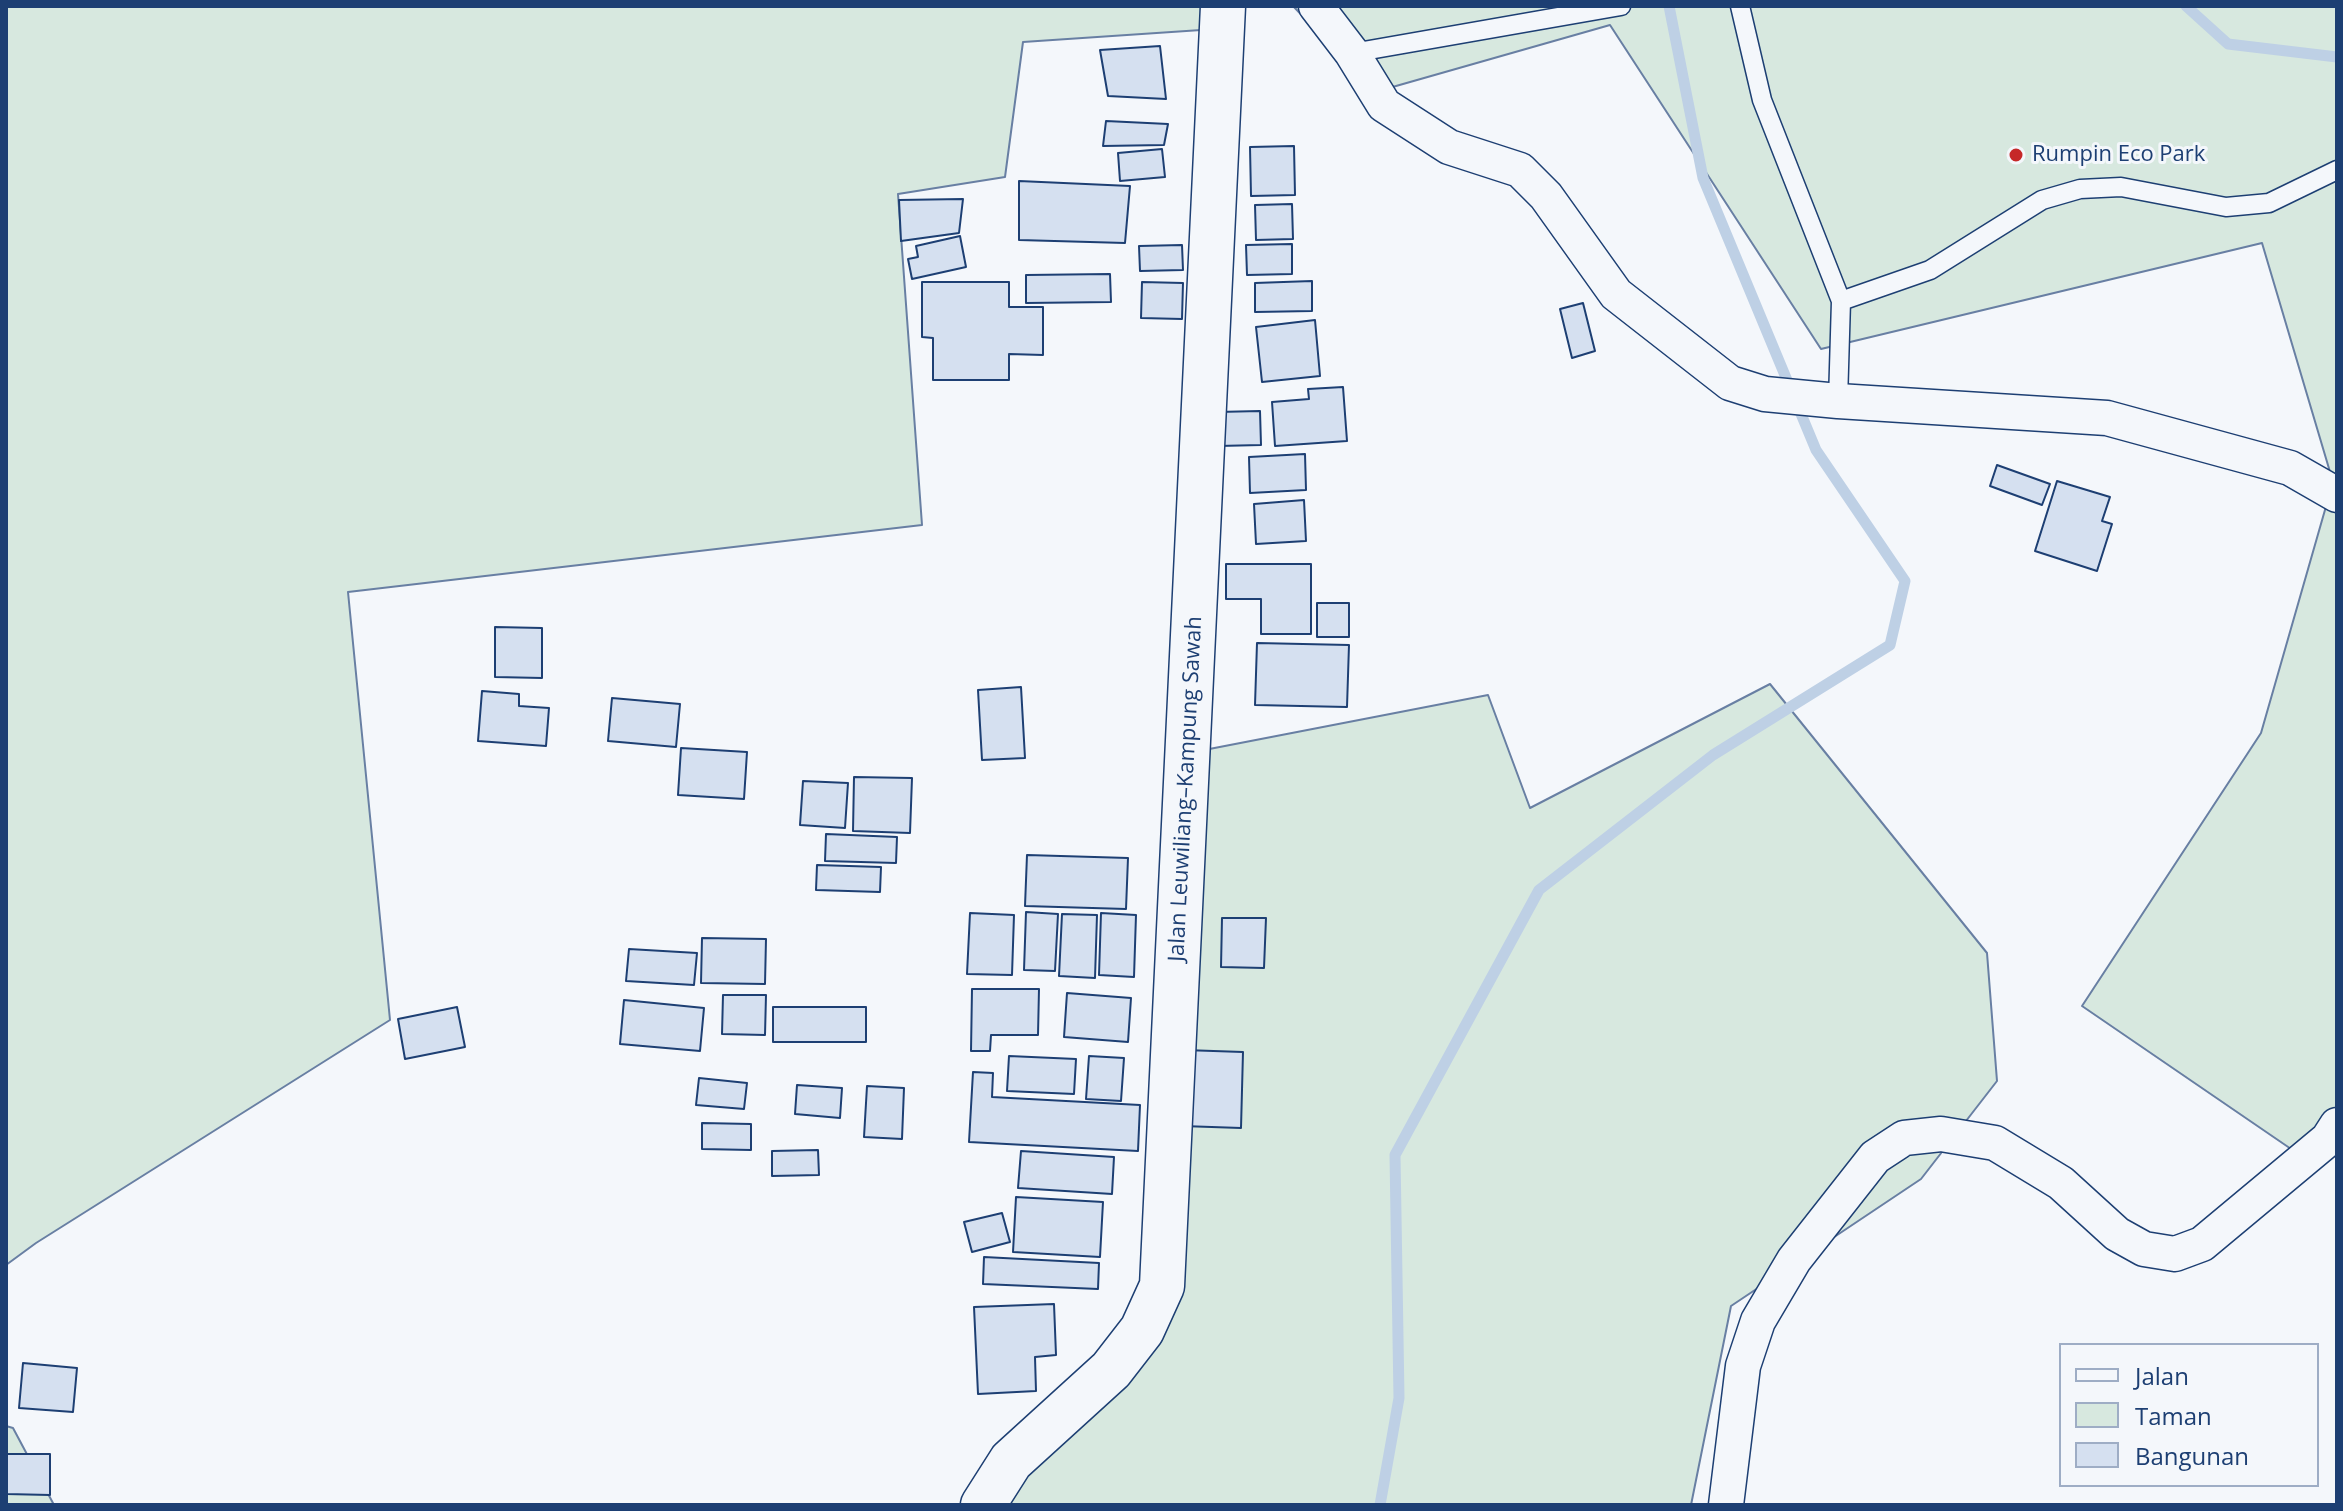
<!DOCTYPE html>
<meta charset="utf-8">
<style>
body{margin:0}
#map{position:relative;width:2343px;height:1511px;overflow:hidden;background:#f4f7fb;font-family:"Open Sans",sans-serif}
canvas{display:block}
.frame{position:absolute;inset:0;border:8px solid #1d3f73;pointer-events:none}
.legend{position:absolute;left:2059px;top:1343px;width:260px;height:144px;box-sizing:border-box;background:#f4f7fb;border:2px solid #9eadc5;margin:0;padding:10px 14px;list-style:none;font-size:24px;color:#1d3f73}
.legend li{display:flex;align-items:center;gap:16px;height:40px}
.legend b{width:40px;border:2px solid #9eadc5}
</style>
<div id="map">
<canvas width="2343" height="1511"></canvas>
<div class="frame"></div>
<ul class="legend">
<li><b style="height:10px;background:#f4f7fb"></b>Jalan</li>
<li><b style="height:22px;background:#d7e8df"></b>Taman</li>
<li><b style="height:22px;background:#d5e0f0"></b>Bangunan</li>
</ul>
</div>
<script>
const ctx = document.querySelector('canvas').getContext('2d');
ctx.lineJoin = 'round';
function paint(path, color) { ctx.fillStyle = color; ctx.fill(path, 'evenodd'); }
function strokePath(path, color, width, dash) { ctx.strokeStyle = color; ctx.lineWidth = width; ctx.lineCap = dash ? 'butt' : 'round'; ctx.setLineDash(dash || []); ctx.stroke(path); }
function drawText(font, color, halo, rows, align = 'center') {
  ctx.font = font + ' "Open Sans",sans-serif'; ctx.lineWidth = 6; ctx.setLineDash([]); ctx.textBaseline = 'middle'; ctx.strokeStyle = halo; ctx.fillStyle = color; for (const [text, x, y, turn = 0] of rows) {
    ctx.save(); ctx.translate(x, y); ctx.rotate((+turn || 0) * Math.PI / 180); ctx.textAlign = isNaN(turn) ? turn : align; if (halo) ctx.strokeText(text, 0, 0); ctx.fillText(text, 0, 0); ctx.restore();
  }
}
const green = new Path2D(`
 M 6,6 L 1220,6 L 1216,29 L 1023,42 L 1005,177 L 898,194 L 922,525 L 348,592 L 390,1020 L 36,1243 L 6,1265 Z
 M 1293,6 L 2337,6 L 2337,1120 L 2294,1151 L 2082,1006 L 2261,733 L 2333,482 L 2262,243 L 1821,349 L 1610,25 L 1375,92 Z
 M 1770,684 L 1987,953 L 1997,1081 L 1921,1179 L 1731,1306 L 1691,1505 L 972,1505 L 1167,1310 L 1199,751 L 1488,695 L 1530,808 Z
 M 6,1426 L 13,1428 L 54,1505 L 6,1505 Z`);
paint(green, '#d7e8df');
strokePath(green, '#687fa3', 2);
strokePath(new Path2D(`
 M 2186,6 L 2228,44 L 2337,57
 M 1380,1505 L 1399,1398 L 1395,1155 L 1539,890 L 1713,755 L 1890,645 L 1905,581 L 1816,450 L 1703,178 L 1669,6`), '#bed0e5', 11);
const building = new Path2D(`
 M 1160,46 L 1166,99 L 1108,96 L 1100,50 Z
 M 1106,121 L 1168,124 L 1164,145 L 1103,146 Z
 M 1294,146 L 1295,195 L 1251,196 L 1250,147 Z
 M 1162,149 L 1165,177 L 1120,181 L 1118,153 Z
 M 1019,181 L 1130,186 L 1125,243 L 1019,240 Z
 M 963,199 L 959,233 L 901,241 L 899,200 Z
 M 1292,204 L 1293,239 L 1256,240 L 1255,205 Z
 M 960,236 L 966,267 L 912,279 L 908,259 L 918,257 L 916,246 Z
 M 1292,244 L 1292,274 L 1247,275 L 1246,245 Z
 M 1182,245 L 1183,270 L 1140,271 L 1139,246 Z
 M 1110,274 L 1111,302 L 1026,303 L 1026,275 Z
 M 1312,281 L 1312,311 L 1255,312 L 1255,283 Z
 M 922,282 L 1009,282 L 1009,307 L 1043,307 L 1043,355 L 1009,354 L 1009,380 L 933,380 L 933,338 L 922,337 Z
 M 1142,282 L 1183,283 L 1182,319 L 1141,318 Z
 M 1583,303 L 1595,351 L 1572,358 L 1560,309 Z
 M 1315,320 L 1320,376 L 1262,382 L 1256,327 Z
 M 1343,387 L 1347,441 L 1275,446 L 1272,402 L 1309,399 L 1308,389 Z
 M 1260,411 L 1261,445 L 1218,446 L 1217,412 Z
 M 1305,454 L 1306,490 L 1250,493 L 1249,457 Z
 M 1997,465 L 2050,484 L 2042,505 L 1990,486 Z
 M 2057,481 L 2110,497 L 2102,521 L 2112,524 L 2097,571 L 2035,551 Z
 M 1304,500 L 1306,541 L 1256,544 L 1254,504 Z
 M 1226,564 L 1311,564 L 1311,634 L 1261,634 L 1261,599 L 1226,599 Z
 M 1317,603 L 1349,603 L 1349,637 L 1317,637 Z
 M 495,627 L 542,628 L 542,678 L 495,677 Z
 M 1257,643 L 1349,645 L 1347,707 L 1255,705 Z
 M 1021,687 L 1025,758 L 982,760 L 978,690 Z
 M 482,691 L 519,694 L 519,706 L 549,708 L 546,746 L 478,741 Z
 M 612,698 L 680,704 L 676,747 L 608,741 Z
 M 681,748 L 747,752 L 744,799 L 678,795 Z
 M 854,777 L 912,778 L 910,833 L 853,831 Z
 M 803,781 L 848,783 L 845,828 L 800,825 Z
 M 826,834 L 897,837 L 896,863 L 825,861 Z
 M 1027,855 L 1128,858 L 1126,909 L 1025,906 Z
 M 817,865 L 881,867 L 880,892 L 816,890 Z
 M 1026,912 L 1058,914 L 1055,971 L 1024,970 Z
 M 970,913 L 1014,915 L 1012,975 L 967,974 Z
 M 1101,913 L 1136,915 L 1134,977 L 1099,975 Z
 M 1062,914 L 1097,915 L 1095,978 L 1059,976 Z
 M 1222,918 L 1266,918 L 1264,968 L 1221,967 Z
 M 702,938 L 766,939 L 765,984 L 701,983 Z
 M 629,949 L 697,953 L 694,985 L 626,981 Z
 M 972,989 L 1039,989 L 1038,1035 L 991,1035 L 990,1051 L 971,1051 Z
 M 1067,993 L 1131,998 L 1128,1042 L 1064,1037 Z
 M 723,995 L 766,995 L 765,1035 L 722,1034 Z
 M 624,1000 L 704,1008 L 700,1051 L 620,1044 Z
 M 457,1007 L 465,1047 L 405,1059 L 398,1019 Z
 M 773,1007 L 866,1007 L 866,1042 L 773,1042 Z
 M 1184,1050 L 1243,1052 L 1241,1128 L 1182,1126 Z
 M 1009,1056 L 1076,1059 L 1074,1094 L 1007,1091 Z
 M 1089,1056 L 1124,1058 L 1121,1101 L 1086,1099 Z
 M 973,1072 L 993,1073 L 992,1097 L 1140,1105 L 1138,1151 L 969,1142 Z
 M 699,1078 L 747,1083 L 744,1109 L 696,1105 Z
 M 797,1085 L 842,1088 L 840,1118 L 795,1114 Z
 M 867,1086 L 904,1088 L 902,1139 L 864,1137 Z
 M 702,1123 L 751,1124 L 751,1150 L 702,1149 Z
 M 818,1150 L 819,1175 L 772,1176 L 772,1151 Z
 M 1021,1151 L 1114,1157 L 1112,1194 L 1018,1188 Z
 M 1016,1197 L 1103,1202 L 1100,1257 L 1013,1252 Z
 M 1002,1213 L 1010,1242 L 972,1252 L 964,1222 Z
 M 984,1257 L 1099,1263 L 1098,1289 L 983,1284 Z
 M 1054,1304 L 1056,1355 L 1035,1357 L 1036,1391 L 978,1394 L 974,1307 Z
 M 23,1363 L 77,1368 L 73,1412 L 19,1408 Z
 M 6,1454 L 50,1454 L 50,1495 L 6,1494 Z`);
paint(building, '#d5e0f0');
strokePath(building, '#1d3f73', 2);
const service = new Path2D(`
 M 1740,6 L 1762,100 L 1841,301 L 1930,270 L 2042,200 L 2080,189 L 2121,187 L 2226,207 L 2269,203 L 2337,170
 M 1352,53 L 1621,6
 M 1838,401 L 1841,301`);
const minor = new Path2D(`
 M 1316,6 L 1352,53 L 1384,105 L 1449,147 L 1520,170 L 1546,196 L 1616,294 L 1730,383 L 1765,394 L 1838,401 L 2107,418 L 2290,468 L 2337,495
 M 1726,1505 L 1743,1366 L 1758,1321 L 1794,1260 L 1875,1157 L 1904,1138 L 1941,1134 L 1995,1143 L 2061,1183 L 2117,1234 L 2144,1249 L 2175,1254 L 2202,1244 L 2328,1139 L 2337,1125`);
const secondary = new Path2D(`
 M 983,1505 L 1011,1461 L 1111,1370 L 1142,1330 L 1162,1286 L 1223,6`);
strokePath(service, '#1d3f73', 21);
strokePath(minor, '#1d3f73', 37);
strokePath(secondary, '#1d3f73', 47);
strokePath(service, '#f4f7fb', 18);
strokePath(minor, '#f4f7fb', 34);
strokePath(secondary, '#f4f7fb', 44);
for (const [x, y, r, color] of [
 [2016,155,8,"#c62828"]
]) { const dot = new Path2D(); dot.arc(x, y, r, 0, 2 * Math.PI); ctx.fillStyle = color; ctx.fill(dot); strokePath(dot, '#f4f7fb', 3); }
drawText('22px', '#1d3f73', '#f4f7fb', [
 ["Rumpin Eco Park",2032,155]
], 'left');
drawText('22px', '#1d3f73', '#f4f7fb', [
 ["Jalan Leuwiliang–Kampung Sawah",1186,789,-87]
]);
</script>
